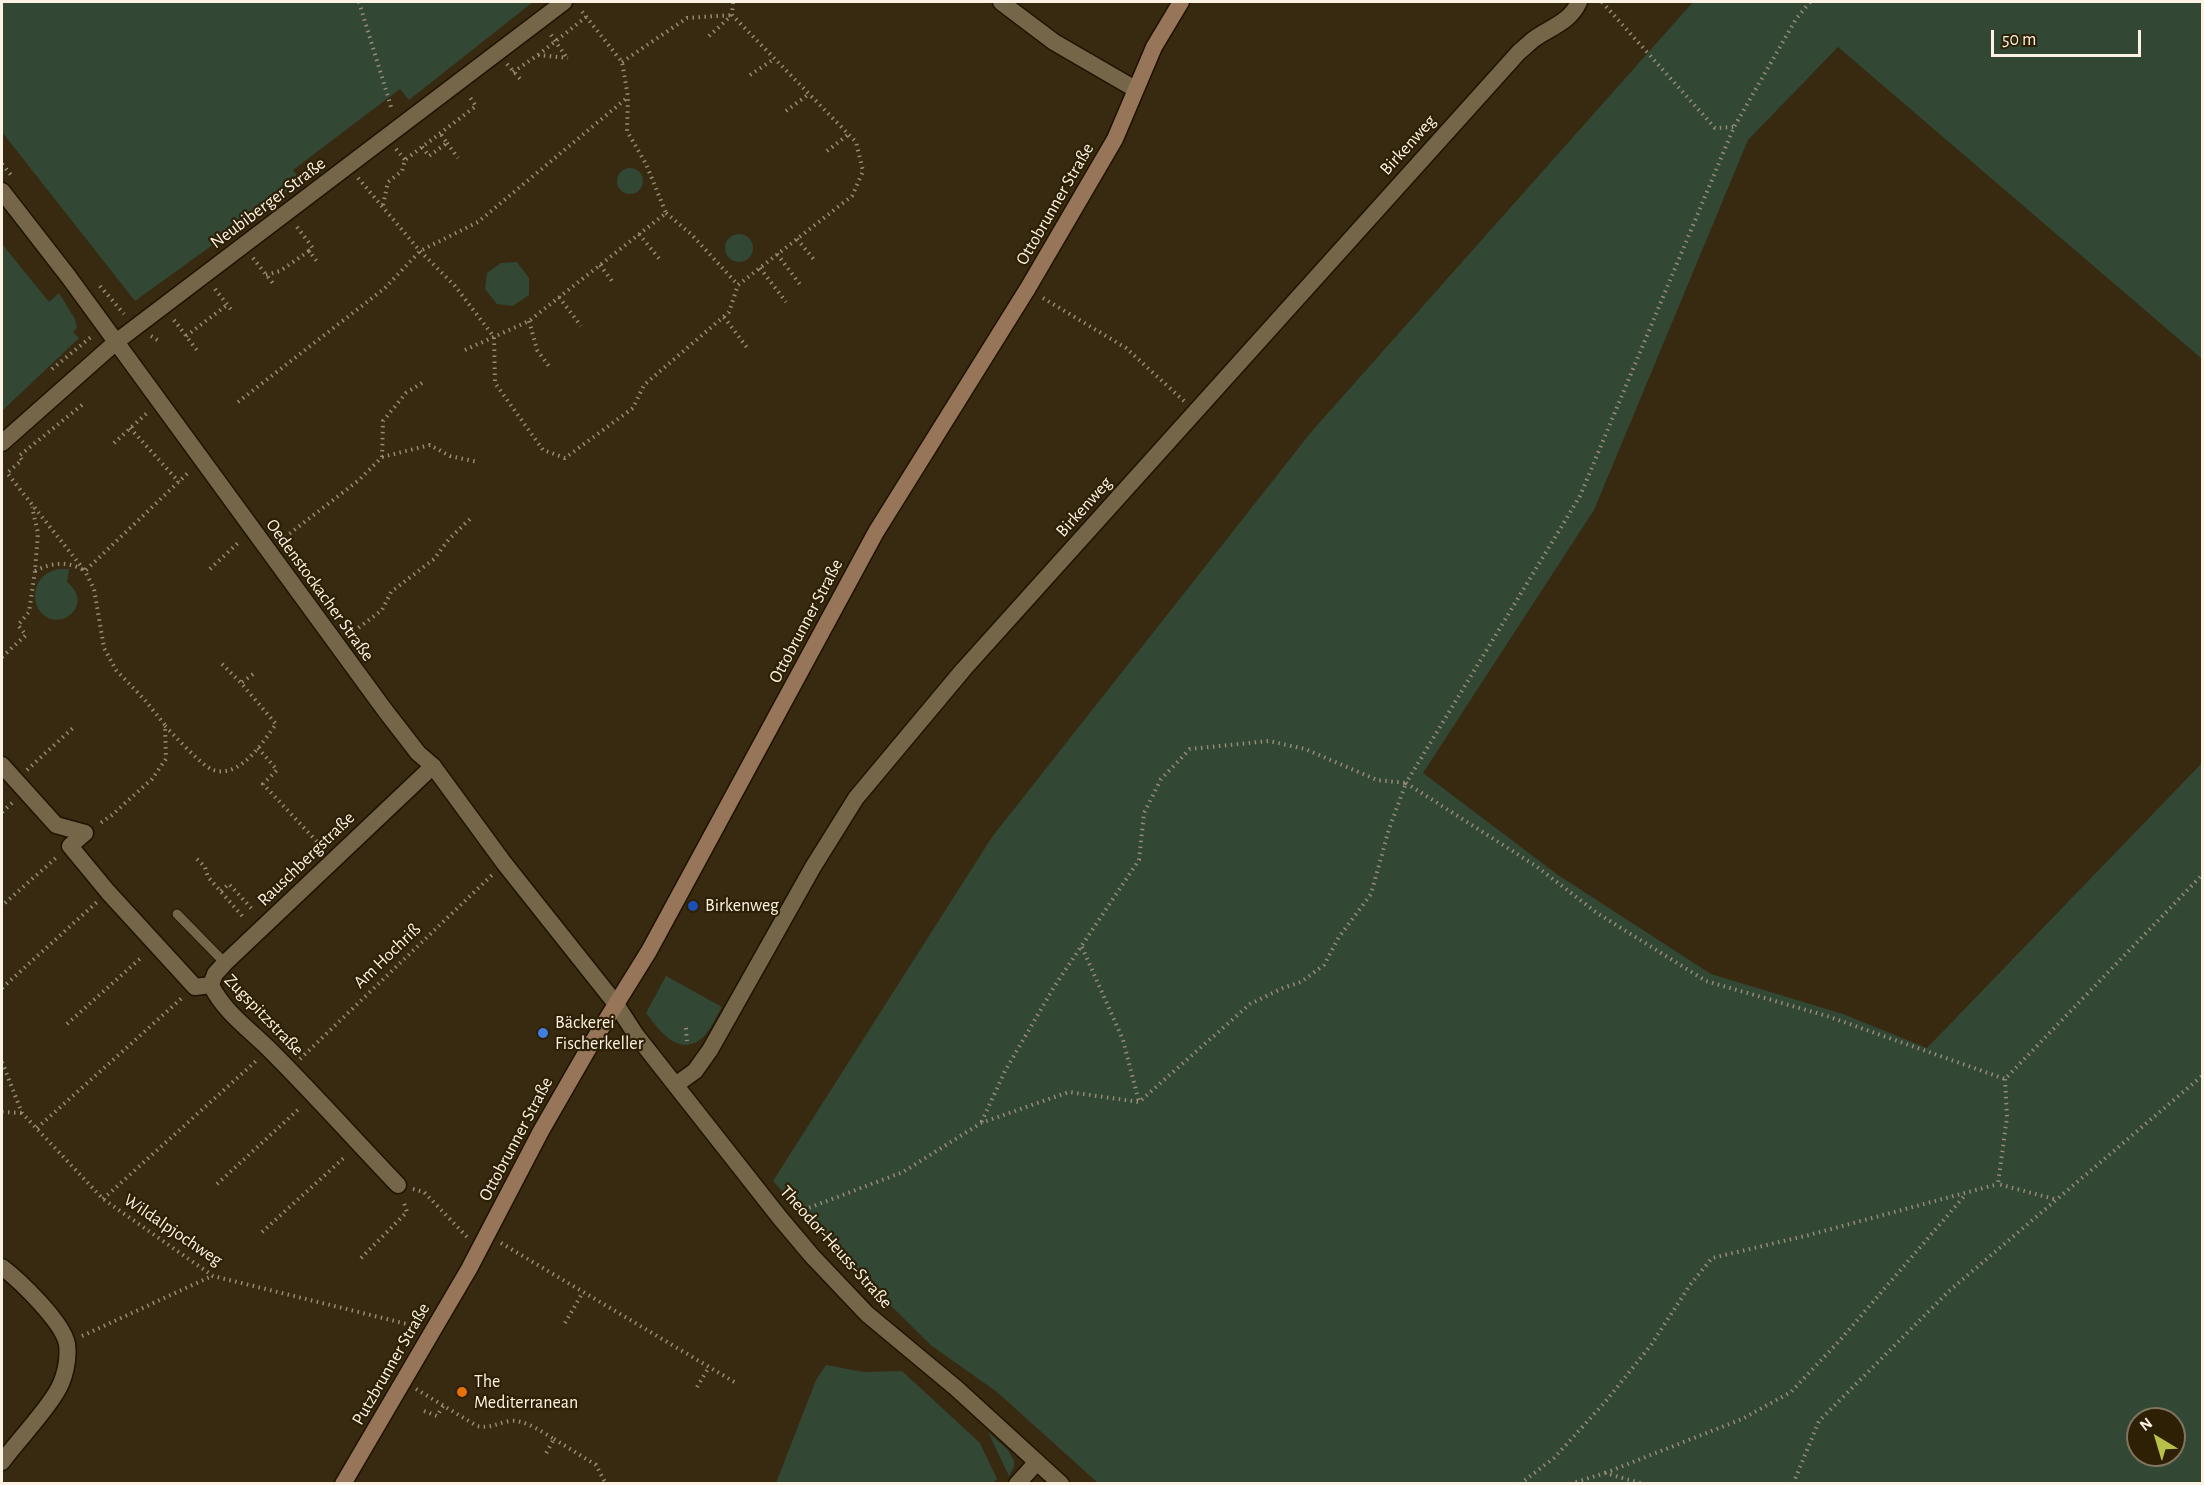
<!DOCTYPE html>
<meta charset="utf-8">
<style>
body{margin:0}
#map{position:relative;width:2204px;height:1485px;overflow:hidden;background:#372a10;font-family:"Alegreya Sans",sans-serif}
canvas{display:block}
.frame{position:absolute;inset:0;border:3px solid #fbf2e3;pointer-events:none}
.north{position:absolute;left:2126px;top:1407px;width:60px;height:60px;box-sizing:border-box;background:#2d2005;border:2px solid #7f745e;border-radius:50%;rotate:322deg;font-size:16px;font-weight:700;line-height:24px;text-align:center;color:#fbf2e3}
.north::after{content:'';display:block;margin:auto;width:21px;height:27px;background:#b8c147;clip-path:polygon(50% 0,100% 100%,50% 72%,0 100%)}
.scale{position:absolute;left:1991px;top:30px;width:150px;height:27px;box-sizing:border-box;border:3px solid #fbf2e3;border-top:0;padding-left:8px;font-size:18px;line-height:21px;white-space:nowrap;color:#fbf2e3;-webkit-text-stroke:4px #2d2005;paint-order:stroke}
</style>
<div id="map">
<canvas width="2204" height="1485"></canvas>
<div class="frame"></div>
<div class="north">N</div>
<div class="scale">50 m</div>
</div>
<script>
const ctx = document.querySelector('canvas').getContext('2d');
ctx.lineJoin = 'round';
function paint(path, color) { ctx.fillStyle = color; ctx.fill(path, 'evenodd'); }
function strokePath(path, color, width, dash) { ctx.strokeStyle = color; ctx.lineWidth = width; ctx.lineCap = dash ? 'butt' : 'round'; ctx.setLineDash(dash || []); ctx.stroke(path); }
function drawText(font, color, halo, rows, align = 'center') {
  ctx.font = font + ' "Alegreya Sans",sans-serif'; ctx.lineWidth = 4.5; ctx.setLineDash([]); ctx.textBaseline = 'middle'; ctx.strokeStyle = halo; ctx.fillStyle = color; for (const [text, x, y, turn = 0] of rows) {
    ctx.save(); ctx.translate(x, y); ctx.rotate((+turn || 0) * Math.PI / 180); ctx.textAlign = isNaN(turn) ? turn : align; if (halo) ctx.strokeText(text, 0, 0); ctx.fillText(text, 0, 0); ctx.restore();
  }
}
paint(new Path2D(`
 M 2,2 L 533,2 L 409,100 L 400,89 L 293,170 L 301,181 L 135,301 L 2,132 Z
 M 1693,2 L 2202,2 L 2202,359 L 1838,47 L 1748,140 L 1594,510 L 1423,773 L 1558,875 L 1711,974 L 1843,1014 L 1927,1048 L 2202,763 L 2202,1483 L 1098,1483 L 997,1392 L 932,1346 L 848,1264 L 773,1181 L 992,837 L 1312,431 ZM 2138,1419 L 2174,1419 L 2174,1455 L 2138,1455 Z
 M617 181a13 13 0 1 1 26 0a13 13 0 1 1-26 0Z
 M725 248a14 14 0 1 1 28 0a14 14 0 1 1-28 0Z
 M 2,244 L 49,302 L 59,293 L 75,319 L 77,328 L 73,332 L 79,338 L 2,411 Z
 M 517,262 L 529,278 L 529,295 L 513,306 L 497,304 L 485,289 L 487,273 L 501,263 Z
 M 58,569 L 69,569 L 67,582 C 96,605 58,635 40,611 C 35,605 34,597 36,589 C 39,577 47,572 58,569 Z
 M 666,976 L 722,1007 C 716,1016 710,1032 701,1039 C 678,1057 659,1030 646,1013 Z
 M 826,1365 L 864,1372 L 902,1371 L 980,1443 L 997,1479 L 992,1484 L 776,1483 L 816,1380 Z
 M 988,1432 L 1008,1450 L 1014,1461 L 1014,1467 L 1009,1476 Z`), '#324734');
const service = new Path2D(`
 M 177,914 L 225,963`);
const minor = new Path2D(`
 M 1001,2 L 1054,42 L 1135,89
 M 2,765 L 56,825 L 85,833
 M 85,833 L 70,846 L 108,892 L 195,987 L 211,985
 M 211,985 L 215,974 L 225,963 L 433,766
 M 211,985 C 224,1012 249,1029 270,1050 C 314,1094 355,1140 398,1185
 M 677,1084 L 695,1071 L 710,1050 L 813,867 L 856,798 L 963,670 L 1519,52 C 1524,48 1529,43 1534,39 C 1551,27 1570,22 1579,2
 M 2,1267 C 19,1280 63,1322 67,1344 C 69,1359 65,1379 56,1393 C 41,1417 19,1439 2,1462
 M 1017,1484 L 1037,1462`);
const tertiary = new Path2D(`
 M 2,191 L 68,276 L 384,709 L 418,753 L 433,766 L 504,863 L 616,1004 L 636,1035 L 780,1218 L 812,1256 L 867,1314 L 956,1388 L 1061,1484
 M 2,443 L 116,342 L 564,2`);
const secondary = new Path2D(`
 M 343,1484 L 469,1269 L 541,1131 L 587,1051 L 649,951 L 876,532 L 1028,288 L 1115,139 L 1154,47 L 1181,2`);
strokePath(service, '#1e1200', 11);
strokePath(minor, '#1e1200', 19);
strokePath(tertiary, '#1e1200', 19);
strokePath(secondary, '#1e1200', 19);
strokePath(new Path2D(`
 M 359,2 L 392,110
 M 1602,2 L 1715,128 L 1734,127
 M 1810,2 L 1796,19 L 1734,127 L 1580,496 L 1406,783 L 1536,866 L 1597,913 L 1706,981 L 1827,1016 L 2005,1079 L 2202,875
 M 551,35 L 567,58
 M 709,36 L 731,16
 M 538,55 L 586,17
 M 622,62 L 687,18 L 732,15
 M 507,64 L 522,81
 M 513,72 L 538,55 L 568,58
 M 750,75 L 774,59
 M 786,111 L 809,94
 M 447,143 L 458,158
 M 422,147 L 429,156 L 447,143 L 440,133
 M 396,149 L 405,160
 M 827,151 L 849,134
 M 2,164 L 11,175
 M 358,178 L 420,251 L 455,286 L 494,337 L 495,383 L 543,450 L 565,458 L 633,408 L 644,385 L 729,312 L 738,285 L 852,196 L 863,171 L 856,142 L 732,15 L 733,2
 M 383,205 L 388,182 L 402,171 L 405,160 L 476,106 L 469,96
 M 666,213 L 692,235 L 738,285
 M 297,227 L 313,248 L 309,251 L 319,264
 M 639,234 L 661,261
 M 797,239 L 816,262
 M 777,254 L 802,287
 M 253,258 L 275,286
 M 600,265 L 612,281
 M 760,268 L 786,302
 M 266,275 L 280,271 L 309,251
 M 100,286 L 124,314
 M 215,289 L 233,312
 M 559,297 L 581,326
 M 1043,298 L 1126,348 L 1184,401
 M 724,317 L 748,349
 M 174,320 L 199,353
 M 529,321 L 537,350 L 551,369
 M 151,336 L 159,341
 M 186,336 L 227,305
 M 465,350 L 529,321 L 666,213 L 646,164 L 627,131 L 628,97 L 622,62 L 580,9
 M 52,369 L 91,337
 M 238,402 L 385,288 L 420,251 L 478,222 L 628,97
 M 82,405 L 19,456 L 22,460 L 7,473 L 85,571 L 94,589 L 104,648 L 116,670 L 144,699 L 165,725 L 166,759 L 152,779 L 112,815 L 99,824
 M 130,428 L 179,482
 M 114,443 L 147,413
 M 382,457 L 430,445 L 450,456 L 478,462
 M 280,541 L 359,480 L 382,457 L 383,421 L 406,393 L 425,381
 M 210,569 L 240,541
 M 35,571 C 53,562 68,561 85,571 L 190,471
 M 349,635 L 382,610 L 391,592 L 434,559 L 449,539 L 470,519
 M 2,657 L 26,635 L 18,625 L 29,612 L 35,571 L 38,533 L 32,507
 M 222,664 L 241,683
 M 165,726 C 175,736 202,766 213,770 C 240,779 263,742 276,724 L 241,683 L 256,672
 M 258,748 L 277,770 L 263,784 L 321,846
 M 27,770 L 75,726
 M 2,812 L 12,803
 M 197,859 L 205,867 L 208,877 L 245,919
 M 221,891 L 229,884 L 253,910
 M 5,903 L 58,856
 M 1082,947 L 1123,1040 L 1139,1102
 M 2,988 L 97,902
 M 67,1024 L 143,956
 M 686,1028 L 687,1041
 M 300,1059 L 492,875
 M 2,1062 L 22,1113 L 103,1199 L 213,1276 L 415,1326
 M 2005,1079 L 2007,1117 L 1998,1184 L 2058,1200
 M 2,1112 L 22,1113
 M 37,1128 L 182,998
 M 217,1184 L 301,1107
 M 413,1189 L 424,1192 L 467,1237
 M 103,1199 L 256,1061
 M 798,1212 L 903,1172 L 981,1123 L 1069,1092 L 1139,1102 L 1250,1004 L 1283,988 L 1301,982 L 1324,965 L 1339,937 L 1371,894 L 1389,829 L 1406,783 L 1377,780 L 1305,749 L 1269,741 L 1190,749 L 1161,779 L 1144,813 L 1139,860 L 1054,987 L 1005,1071 L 981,1123
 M 262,1232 L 346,1156
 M 501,1243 L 736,1383
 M 361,1258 L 407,1212 L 403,1200
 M 565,1323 L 583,1292
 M 82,1336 L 212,1276
 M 697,1387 L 709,1367
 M 416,1389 L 477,1426 C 489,1429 498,1423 510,1421 C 524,1419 542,1432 554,1439 L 544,1457
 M 424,1411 L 437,1416 L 443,1406
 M 554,1439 L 596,1465 L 606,1484
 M 1605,1473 L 1742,1419 L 1791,1392 L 1841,1339 L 1966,1194
 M 1520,1484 L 1554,1458 L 1606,1401 L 1651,1345 L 1690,1285 L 1712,1258 L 1809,1235 L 1998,1184
 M 1570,1484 L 1605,1473 L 1644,1484
 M 1793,1484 L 1819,1421 L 1949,1291 L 2202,1076`), '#968b76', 4, [1.5, 4.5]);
strokePath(service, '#75664a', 9);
strokePath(minor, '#75664a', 16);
strokePath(tertiary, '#75664a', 16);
strokePath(secondary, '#967558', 16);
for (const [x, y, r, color] of [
 [693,906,6,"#1a4fb4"],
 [543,1033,6,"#3f7fe0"],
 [462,1392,6,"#e8710a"]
]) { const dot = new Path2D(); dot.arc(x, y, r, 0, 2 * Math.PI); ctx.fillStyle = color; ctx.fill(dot); strokePath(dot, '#2d2005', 2); }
drawText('18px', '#fbf2e3', '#2d2005', [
 ["Birkenweg",1408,145,-48],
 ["Neubiberger Straße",268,203,-37],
 ["Ottobrunner Straße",1055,204,-60],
 ["Birkenweg",1084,507,-48],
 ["Oedenstockacher Straße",320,590,54],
 ["Ottobrunner Straße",806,621,-62],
 ["Rauschbergstraße",306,859,-44],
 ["Am Hochriß",387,956,-44],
 ["Zugspitzstraße",264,1015,46],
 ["Ottobrunner Straße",516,1139,-62],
 ["Wildalpjochweg",173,1230,34],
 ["Theodor-Heuss-Straße",836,1247,48],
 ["Putzbrunner Straße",391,1364,-60]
]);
drawText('18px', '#fbf2e3', '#2d2005', [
 ["Birkenweg",705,906],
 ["Bäckerei",555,1023],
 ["Fischerkeller",555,1044],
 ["The",474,1382],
 ["Mediterranean",474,1403]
], 'left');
</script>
